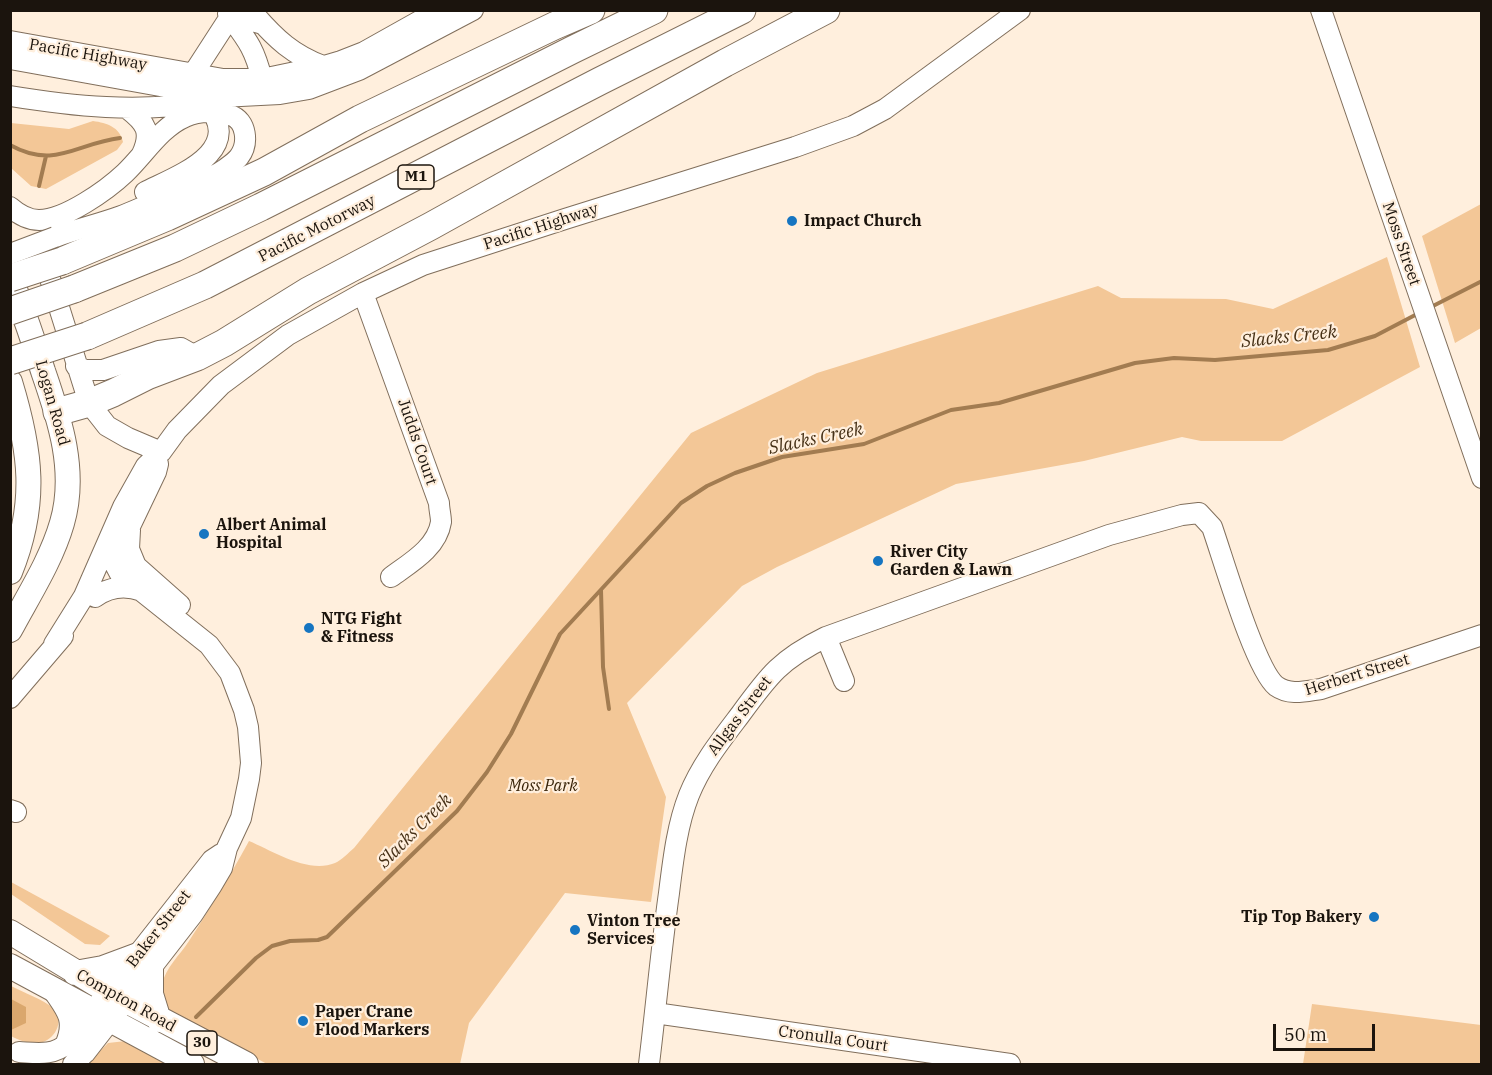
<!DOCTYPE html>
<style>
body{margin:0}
#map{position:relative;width:1492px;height:1075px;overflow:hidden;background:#ffefdd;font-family:"IBM Plex Serif",serif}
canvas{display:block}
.frame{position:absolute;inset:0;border:12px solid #1b140d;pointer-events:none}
.scale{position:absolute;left:1273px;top:1024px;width:102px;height:27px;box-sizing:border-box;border:3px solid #1b140d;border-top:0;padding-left:8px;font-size:18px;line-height:21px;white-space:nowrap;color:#1b140d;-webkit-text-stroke:4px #ffefdd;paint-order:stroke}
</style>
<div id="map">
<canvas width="1492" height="1075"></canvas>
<div class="frame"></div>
<div class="scale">50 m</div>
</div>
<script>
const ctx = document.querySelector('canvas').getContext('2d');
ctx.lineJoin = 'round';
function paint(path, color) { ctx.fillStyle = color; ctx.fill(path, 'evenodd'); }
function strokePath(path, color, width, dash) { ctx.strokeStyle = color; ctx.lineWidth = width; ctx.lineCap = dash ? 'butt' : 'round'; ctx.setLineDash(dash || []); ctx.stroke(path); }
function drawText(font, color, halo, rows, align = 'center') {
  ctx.font = font + ' "IBM Plex Serif",serif'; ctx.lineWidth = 4.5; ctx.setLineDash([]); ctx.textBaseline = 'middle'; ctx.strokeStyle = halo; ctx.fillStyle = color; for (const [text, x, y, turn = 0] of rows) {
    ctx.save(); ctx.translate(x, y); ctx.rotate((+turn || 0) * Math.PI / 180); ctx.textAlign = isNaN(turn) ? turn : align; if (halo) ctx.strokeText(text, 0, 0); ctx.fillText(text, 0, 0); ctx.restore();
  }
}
paint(new Path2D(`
 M 93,121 C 107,123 120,127 123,142 L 117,150 L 46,189 L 31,186 L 11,168 L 11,123 L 69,129 Z
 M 1481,204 L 1481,328 L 1455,343 L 1422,236 Z
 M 1387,257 L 1420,367 L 1282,441 L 1201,441 L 1182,437 L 1084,461 L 956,484 L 777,567 L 742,586 L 627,703 L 666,797 L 651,902 L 565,893 L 469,1023 L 460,1064 L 267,1064 L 169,1011 C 165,1002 161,995 162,985 C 165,968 180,955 189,941 C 210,908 230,876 249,841 C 273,851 308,874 335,863 C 342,860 348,853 354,848 L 691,433 L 817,373 L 1098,286 L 1121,298 L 1226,299 L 1273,309 Z
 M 10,882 L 11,882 L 110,936 L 100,945 L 85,944 L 11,894 Z
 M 11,986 C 22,992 44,1000 53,1008 C 65,1019 56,1038 43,1042 C 30,1045 21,1041 11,1036 Z
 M 1312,1004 L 1481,1025 L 1481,1064 L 1303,1064 Z
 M 126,1041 L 165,1064 L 87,1064 L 108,1043 Z`), '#f3c797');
paint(new Path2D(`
 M 11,999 L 26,1007 L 26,1023 L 11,1030 Z`), '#daa76d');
strokePath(new Path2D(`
 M 10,145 C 55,170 77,143 120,138
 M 39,186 L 46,156
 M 1431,307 L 1482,281
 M 601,590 L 603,667 L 609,709
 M 196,1017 L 256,958 L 272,946 L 290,941 L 318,940 L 327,937 L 457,811 L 487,772 L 511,734 L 560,634 L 681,503 L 707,486 L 735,473 L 782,457 L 864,444 L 951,410 L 999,403 L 1135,363 L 1174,358 L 1215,360 L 1328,350 L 1375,336 L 1419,313`), '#a27c51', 4);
const minor = new Path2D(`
 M 1321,10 L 1482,478
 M 228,14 C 247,40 254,47 262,79
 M 255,15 C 276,39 293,55 323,66
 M 10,41 L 223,79 L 262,79 L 324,66 L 341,61 L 364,52 L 439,10
 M 10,59 L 221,97 L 280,94 L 309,89 L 359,70 L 473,10
 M 193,74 L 226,23 C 237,16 251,21 263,24
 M 10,96 C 77,107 135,112 202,103
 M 128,109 C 146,123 152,132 142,154
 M 145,192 C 179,175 247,151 206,103
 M 10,207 C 18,214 27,220 39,220 C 65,220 107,190 125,173 C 144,155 161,127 185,117 C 200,110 215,111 230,115 C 247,120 249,144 239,157 C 235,162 229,166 225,169 C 213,178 197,183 184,189 C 163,198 142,208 121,216 C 99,224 77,229 55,237
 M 42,253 L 89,403 L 107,426 L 128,438 L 161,452
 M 363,293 L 439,503 C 439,509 441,516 441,522 C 437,548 410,563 391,577
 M 76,366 L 85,370 L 103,370 L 159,351 L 181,348 L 197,357
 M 130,530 L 129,549 L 136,566 L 180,605
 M 113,562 L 156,472 L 158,464
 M 95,597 C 109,587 126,585 142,591
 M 826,637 L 844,681
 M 54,644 L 84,596 L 123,507 L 146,466 L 161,452 L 177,430 L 221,385 L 288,335 L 363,293 L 423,265 L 565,219 L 795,147 L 853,126 L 885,109 L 1020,10
 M 10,698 L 63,636
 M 10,810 L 16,812
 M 52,989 C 65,1009 76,1018 66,1043
 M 655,1013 L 1010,1064
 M 19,1052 C 38,1053 53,1056 68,1043 L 212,860 L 221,854
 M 73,1064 L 85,1053 L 193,914 L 212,885 L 222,868 L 227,848 L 241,818 L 249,779 L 251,763 L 248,727 L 244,710 L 230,673 L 209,645 L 120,574 L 112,559 L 110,539
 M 649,1064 C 656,1007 661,950 669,893 C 673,861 677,825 689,795 C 701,765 721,740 740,715 C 769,675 781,659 826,637 L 1109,535 L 1182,515 L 1199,513 L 1212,527 C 1223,558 1255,669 1276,686 C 1290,696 1306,691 1321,689 L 1482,635`);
const major = new Path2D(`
 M 10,276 C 22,308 33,339 43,371 C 60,420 77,472 62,523 C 51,561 28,596 10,630
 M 10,382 C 31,451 38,503 10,572
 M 10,932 L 109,992 L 246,1064
 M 10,966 L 192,1064
 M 151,967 L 151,994 L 159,1020
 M 75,973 L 103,968 L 138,955`);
const highway = new Path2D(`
 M 62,261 L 167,217 L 264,172 L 360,119 L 554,26 L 591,10
 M 74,289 L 175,248 L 261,207 L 572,50 L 654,10
 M 87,336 L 205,285 L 600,81 L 742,10
 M 57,412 L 89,403 L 113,393 L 147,376 L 197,357 L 224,343 L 308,291 L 431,226 L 725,63 L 826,10`);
strokePath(minor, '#816f5c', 22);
strokePath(major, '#816f5c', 26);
strokePath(highway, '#816f5c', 29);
strokePath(minor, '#fff', 20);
strokePath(major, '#fff', 24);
strokePath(highway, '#fff', 27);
const minorBridge = new Path2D(`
 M 10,254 L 55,237`);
const highwayBridge = new Path2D(`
 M 10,278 L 62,261
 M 10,311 L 74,289
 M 10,361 L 87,336`);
strokePath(minorBridge, '#816f5c', 22, []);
strokePath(highwayBridge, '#816f5c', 29, []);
strokePath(minorBridge, '#fff', 20);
strokePath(highwayBridge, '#fff', 27);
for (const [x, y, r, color] of [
 [792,221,6,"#1675c1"],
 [204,534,6,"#1675c1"],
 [878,561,6,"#1675c1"],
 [309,628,6,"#1675c1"],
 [1374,917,6,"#1675c1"],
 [575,930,6,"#1675c1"],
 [303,1021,6,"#1675c1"]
]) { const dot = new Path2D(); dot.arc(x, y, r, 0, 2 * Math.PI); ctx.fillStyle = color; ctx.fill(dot); strokePath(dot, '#ffefdd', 2); }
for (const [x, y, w] of [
 [416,177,36],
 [202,1043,30]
]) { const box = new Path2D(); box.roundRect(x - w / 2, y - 12, w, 24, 4.5); ctx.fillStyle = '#ffefdd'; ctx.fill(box); strokePath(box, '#1b140d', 1.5); }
drawText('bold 15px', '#1b140d', null, [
 ["M1",416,177],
 ["30",202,1043]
]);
drawText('16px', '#1b140d', '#ffefdd', [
 ["Pacific Highway",88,55,10],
 ["Pacific Highway",541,227,-18],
 ["Pacific Motorway",317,229,-27],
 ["Moss Street",1401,244,71],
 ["Logan Road",52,403,74],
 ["Judds Court",417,442,71],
 ["Herbert Street",1357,675,-17],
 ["Allgas Street",740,716,-53],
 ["Baker Street",159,929,-52],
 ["Compton Road",126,1001,29],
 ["Cronulla Court",833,1039,8]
]);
drawText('bold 16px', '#1b140d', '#ffefdd', [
 ["Impact Church",804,221],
 ["Albert Animal",216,525],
 ["Hospital",216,543],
 ["River City",890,552],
 ["Garden & Lawn",890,570],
 ["NTG Fight",321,619],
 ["& Fitness",321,637],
 ["Tip Top Bakery",1362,917,"right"],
 ["Vinton Tree",587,921],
 ["Services",587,939],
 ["Paper Crane",315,1012],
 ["Flood Markers",315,1030]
], 'left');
drawText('italic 16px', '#392409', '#ffefdd', [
 ["Moss Park",543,786]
]);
drawText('italic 18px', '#463016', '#ffefdd', [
 ["Slacks Creek",1289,337,-6],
 ["Slacks Creek",816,439,-12],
 ["Slacks Creek",415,831,-45]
]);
</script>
